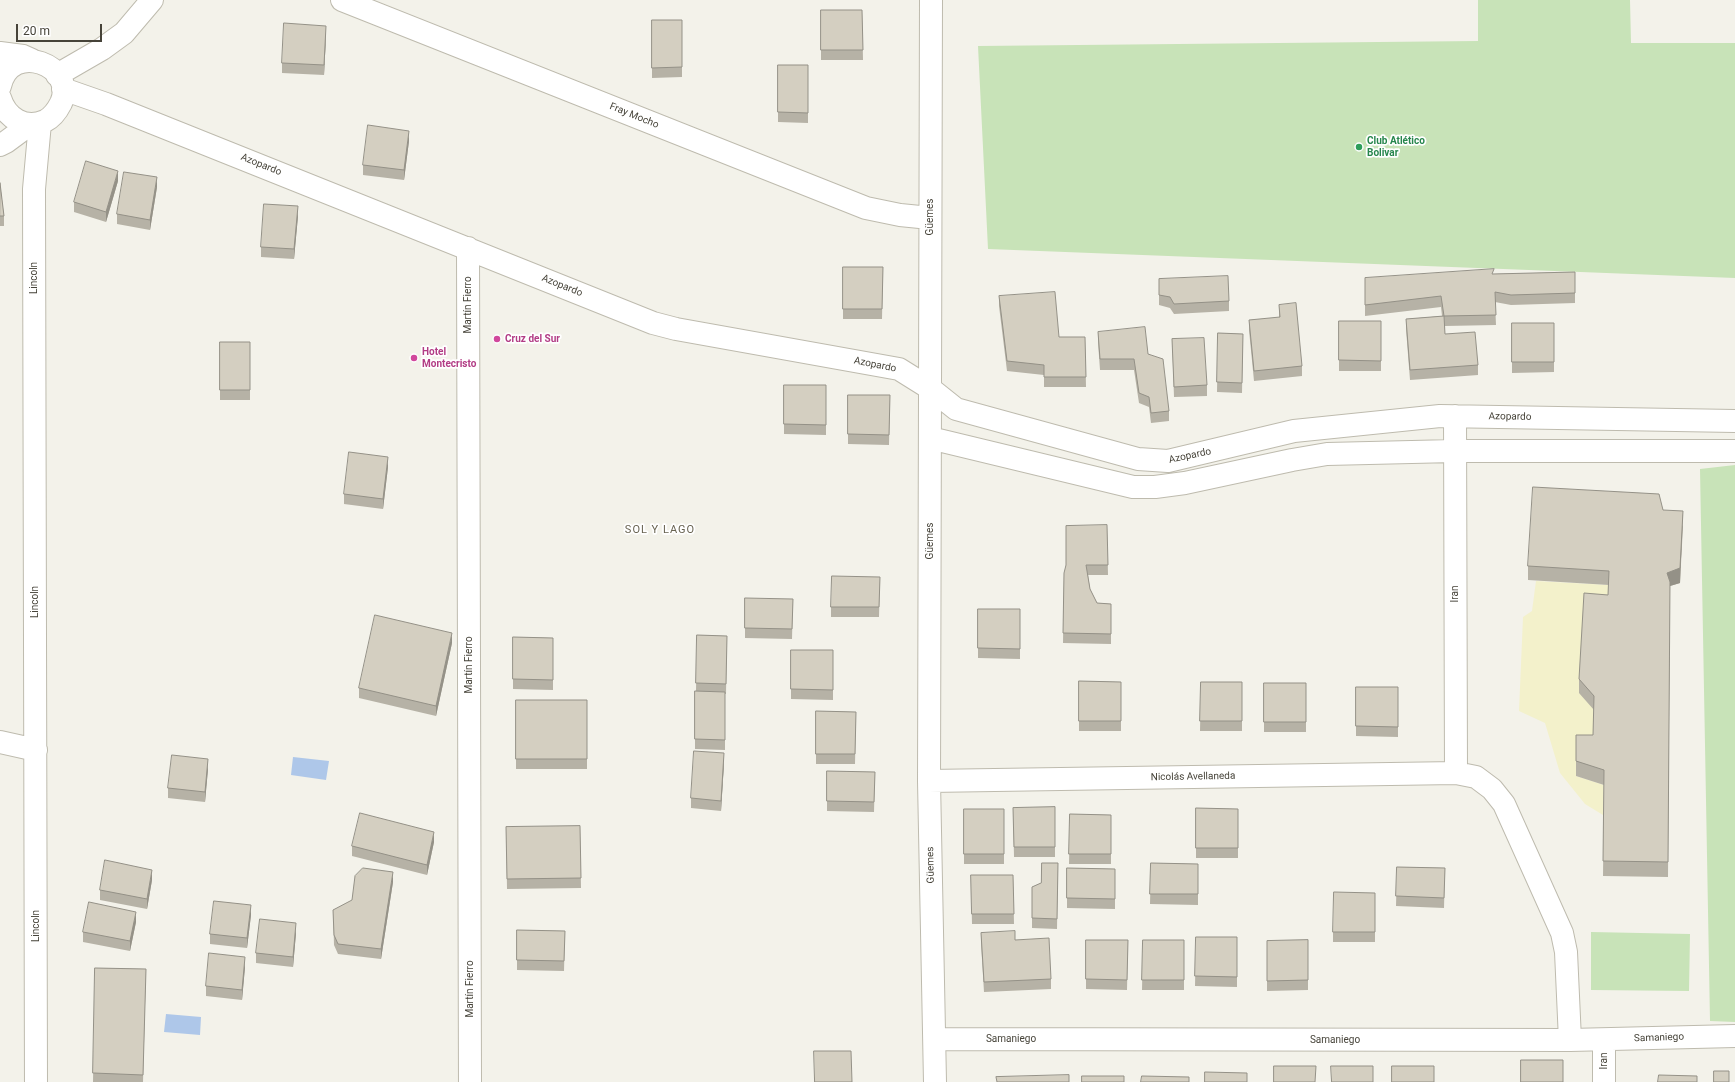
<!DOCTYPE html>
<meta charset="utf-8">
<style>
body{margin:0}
#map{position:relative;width:1735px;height:1082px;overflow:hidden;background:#f3f2ea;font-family:Roboto,sans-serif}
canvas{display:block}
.scale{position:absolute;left:16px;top:24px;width:86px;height:18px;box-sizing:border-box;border:2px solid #464339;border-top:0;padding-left:5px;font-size:12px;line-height:14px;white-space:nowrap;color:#464339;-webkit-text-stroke:3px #fff;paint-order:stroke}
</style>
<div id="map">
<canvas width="1735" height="1082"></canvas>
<div class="scale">20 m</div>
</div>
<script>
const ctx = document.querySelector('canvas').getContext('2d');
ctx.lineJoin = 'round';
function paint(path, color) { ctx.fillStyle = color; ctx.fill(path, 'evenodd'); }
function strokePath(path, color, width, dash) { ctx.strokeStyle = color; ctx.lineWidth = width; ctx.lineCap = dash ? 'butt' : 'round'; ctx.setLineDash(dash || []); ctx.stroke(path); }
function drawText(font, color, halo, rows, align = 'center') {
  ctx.font = font + ' Roboto,sans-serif'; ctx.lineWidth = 3.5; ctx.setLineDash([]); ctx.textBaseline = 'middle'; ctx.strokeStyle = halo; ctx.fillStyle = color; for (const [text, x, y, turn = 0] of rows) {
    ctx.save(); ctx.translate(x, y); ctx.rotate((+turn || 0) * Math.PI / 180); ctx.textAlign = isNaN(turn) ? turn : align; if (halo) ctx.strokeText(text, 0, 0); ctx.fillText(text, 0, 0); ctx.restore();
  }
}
paint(new Path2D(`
 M 1478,0 L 1630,0 L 1631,43 L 1735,43 L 1735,278 L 988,249 L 978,46 L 1478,41 Z
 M 1735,465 L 1735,1022 L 1710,1021 L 1700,469 Z
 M 1591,932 L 1690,934 L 1689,991 L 1591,990 Z`), '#c8e3b8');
paint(new Path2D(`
 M 1536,581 L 1609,585 L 1594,711 L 1593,750 L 1576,776 L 1604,785 L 1603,815 L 1585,804 L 1560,773 L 1545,723 L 1519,711 L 1523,617 L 1532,611 Z`), '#f3f1cb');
paint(new Path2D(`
 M 293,757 L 329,761 L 326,780 L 291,775 Z
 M 166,1014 L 201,1017 L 200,1035 L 164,1032 Z`), '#aec7e9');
const minor = new Path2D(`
 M 342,0 L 866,208 L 900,215 L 930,218
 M 931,0 L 929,781 L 935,1082
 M 0,53 L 23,56 L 32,60
 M 57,75 L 102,49 L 124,33 L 152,0
 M 0,86 C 11,39 78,66 61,103 C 57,111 53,117 45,121 C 25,130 6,118 0,98
 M 63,89 L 106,104 L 653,323 L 676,329 L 899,369 L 931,389 L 956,409 L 1138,459 L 1168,461 L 1294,431 L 1440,416 L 1735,421
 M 0,145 L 6,142 L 29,125
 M 468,248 L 470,1082
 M 1455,416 L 1456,773
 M 930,438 L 1133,487 L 1155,487 L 1185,483 L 1292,460 L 1327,454 L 1454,451 L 1735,451
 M 0,742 L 36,750
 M 929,781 L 1456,773 L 1476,777 L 1492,789 L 1504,804 L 1562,933 L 1566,952 L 1570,1040
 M 935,1039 L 1570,1040 L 1735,1036
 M 36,1082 L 34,189 L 40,123
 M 1604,1082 L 1604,1040`);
strokePath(minor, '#bebbae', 24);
strokePath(minor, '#fff', 22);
paint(new Path2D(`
 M 821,10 L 862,10 L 863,60 L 821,60 Z
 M 652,20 L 682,67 L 682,77 L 652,78 Z
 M 326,36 L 324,75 L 282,73 L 282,63 Z
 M 778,65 L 808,65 L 808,123 L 778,122 Z
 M 409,141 L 404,180 L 363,175 L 363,165 Z
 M 118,181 L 106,222 L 74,212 L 74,202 Z
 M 0,183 L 4,216 L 4,226 L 0,226 Z
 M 157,187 L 150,230 L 117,224 L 117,214 Z
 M 298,216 L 294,259 L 261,257 L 261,247 Z
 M 843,267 L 883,267 L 882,319 L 843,319 Z
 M 1575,272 L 1575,303 L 1511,305 L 1495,302 L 1496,325 L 1445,326 L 1445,334 L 1478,365 L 1478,375 L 1410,380 L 1406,329 L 1406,319 L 1442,316 L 1441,307 L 1365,316 L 1365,278 L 1494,274 Z
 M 1159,279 L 1229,301 L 1229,311 L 1174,314 L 1170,308 L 1159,305 Z
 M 999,296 L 1059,337 L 1085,337 L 1086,387 L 1044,387 L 1044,375 L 1007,371 L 999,306 Z
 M 1279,305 L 1302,366 L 1302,376 L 1254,381 L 1249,330 L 1249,320 L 1279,318 Z
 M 1339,321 L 1381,321 L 1381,371 L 1339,371 Z
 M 1512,323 L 1554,323 L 1554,372 L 1512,373 Z
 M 1098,332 L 1148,354 L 1169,411 L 1169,421 L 1151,423 L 1149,407 L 1139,403 L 1134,370 L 1100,370 L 1098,342 Z
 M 1218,333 L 1243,334 L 1242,393 L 1217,392 Z
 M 1172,339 L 1207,385 L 1207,396 L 1174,397 Z
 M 220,342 L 250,342 L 250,400 L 220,400 Z
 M 784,385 L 826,385 L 826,435 L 784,434 Z
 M 848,395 L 890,395 L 889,445 L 848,444 Z
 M 388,467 L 383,509 L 344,504 L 344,494 Z
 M 1663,510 L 1683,526 L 1680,583 L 1670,586 L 1668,877 L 1603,876 L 1604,785 L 1576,776 L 1576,761 L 1593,735 L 1594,710 L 1579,693 L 1579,679 L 1608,595 L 1609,585 L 1528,580 L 1528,566 Z
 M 1107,525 L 1108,575 L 1088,575 L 1090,589 L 1097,603 L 1111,604 L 1111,644 L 1063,643 L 1064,573 Z
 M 880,577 L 879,617 L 831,617 L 831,607 Z
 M 793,599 L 792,639 L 745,638 L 745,628 Z
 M 978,609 L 1020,609 L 1020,659 L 978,658 Z
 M 697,635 L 727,636 L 726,694 L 725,694 L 725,750 L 695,749 L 695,691 L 696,691 Z
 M 513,637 L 553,638 L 553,690 L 513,689 Z
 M 452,643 L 436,716 L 359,698 L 359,688 Z
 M 791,650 L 833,650 L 833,700 L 791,699 Z
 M 1079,681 L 1121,682 L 1121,731 L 1079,731 Z
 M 1201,682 L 1242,682 L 1242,731 L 1200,731 Z
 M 1264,683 L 1306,683 L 1306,732 L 1264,732 Z
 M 1356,687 L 1398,687 L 1398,737 L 1356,736 Z
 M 516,700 L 587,700 L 587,769 L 516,769 Z
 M 816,711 L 856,712 L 855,764 L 816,764 Z
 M 724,763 L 721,811 L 691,808 L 691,798 Z
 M 208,769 L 205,802 L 168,798 L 168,788 Z
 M 827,771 L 875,772 L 874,812 L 827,811 Z
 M 1055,807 L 1055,857 L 1014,857 L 1013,808 Z
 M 1196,808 L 1238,809 L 1238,858 L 1196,858 Z
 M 964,809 L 1004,809 L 1004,864 L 964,864 Z
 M 1070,814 L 1111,815 L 1111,864 L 1069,864 Z
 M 580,826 L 581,888 L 507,889 L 506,827 Z
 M 434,842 L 427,875 L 352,856 L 352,846 Z
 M 1058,863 L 1057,929 L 1032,928 L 1032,887 L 1041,883 Z
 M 1151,863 L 1198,864 L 1198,905 L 1150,904 Z
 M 1397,867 L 1445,868 L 1444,908 L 1396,906 Z
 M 1067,868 L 1115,869 L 1115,909 L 1067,908 Z
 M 971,875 L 1013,875 L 1014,924 L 972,924 Z
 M 152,880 L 147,909 L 100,900 L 100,890 Z
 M 393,882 L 381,959 L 338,954 L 334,945 L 333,910 Z
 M 1375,893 L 1375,942 L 1333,942 L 1333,932 Z
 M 251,915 L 247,948 L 210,944 L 210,934 Z
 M 136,922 L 130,951 L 83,942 L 83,932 Z
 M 517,930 L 565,931 L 564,971 L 517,970 Z
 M 296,933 L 293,967 L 256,963 L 256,953 Z
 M 981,933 L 1015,940 L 1051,979 L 1051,989 L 984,992 L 981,943 Z
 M 1196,937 L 1237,937 L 1237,987 L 1195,986 Z
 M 1086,940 L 1128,940 L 1127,990 L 1086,989 Z
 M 1143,940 L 1184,940 L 1184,990 L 1142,990 Z
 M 1308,940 L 1308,990 L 1267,991 L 1267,941 Z
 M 245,967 L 242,1000 L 206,996 L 206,986 Z
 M 95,968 L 146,969 L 143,1082 L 93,1082 Z`), '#b6b2a6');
paint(new Path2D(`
 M 326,26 L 326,36 L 324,75 L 324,65 Z
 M 409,131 L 409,141 L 404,180 L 404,170 Z
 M 118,171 L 118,181 L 106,222 L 106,212 Z
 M 157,177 L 157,187 L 150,230 L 150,220 Z
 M 298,206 L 298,216 L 294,259 L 294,249 Z
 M 388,457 L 388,467 L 383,509 L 383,499 Z
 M 1683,511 L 1680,583 L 1670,586 L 1668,877 L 1670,586 L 1667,573 Z
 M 452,633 L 452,643 L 436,716 L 436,706 Z
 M 724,753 L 724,763 L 721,811 L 721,801 Z
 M 208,759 L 208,769 L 205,802 L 205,792 Z
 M 434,832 L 434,842 L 427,875 L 427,865 Z
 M 152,870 L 152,880 L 147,909 L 147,899 Z
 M 393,872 L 393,882 L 381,959 L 381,949 Z
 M 251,905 L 251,915 L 247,948 L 247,938 Z
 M 136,912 L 136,922 L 130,951 L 130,941 Z
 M 296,923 L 296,933 L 293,967 L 293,957 Z
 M 245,957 L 245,967 L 242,1000 L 242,990 Z`), '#949187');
const building = new Path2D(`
 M 821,10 L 862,10 L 863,50 L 821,50 Z
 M 652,20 L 682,20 L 682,67 L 652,68 Z
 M 284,23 L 326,26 L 324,65 L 282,63 Z
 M 778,65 L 808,65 L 808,113 L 778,112 Z
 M 368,125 L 409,131 L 404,170 L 363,165 Z
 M 86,161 L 118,171 L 106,212 L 74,202 Z
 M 124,172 L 157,177 L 150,220 L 117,214 Z
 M 0,183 L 4,216 L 0,216 Z
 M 264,204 L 298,206 L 294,249 L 261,247 Z
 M 843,267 L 883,267 L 882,309 L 843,309 Z
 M 1494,269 L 1492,274 L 1575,272 L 1575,293 L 1511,295 L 1495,292 L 1496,315 L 1444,316 L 1445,334 L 1475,332 L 1478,365 L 1410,370 L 1406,319 L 1444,316 L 1441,296 L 1365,305 L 1365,278 Z
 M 1228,276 L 1229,301 L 1174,304 L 1170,297 L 1159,295 L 1159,279 Z
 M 1055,292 L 1059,337 L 1085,337 L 1086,377 L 1044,377 L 1044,365 L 1007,361 L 999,296 Z
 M 1296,303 L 1302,366 L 1254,371 L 1249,320 L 1280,317 L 1279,305 Z
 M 1339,321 L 1381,321 L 1381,361 L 1339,360 Z
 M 1512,323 L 1554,323 L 1554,362 L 1512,362 Z
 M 1145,327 L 1148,354 L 1163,359 L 1169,411 L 1151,413 L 1149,397 L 1139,393 L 1134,359 L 1100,359 L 1098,332 Z
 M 1218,333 L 1243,334 L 1242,383 L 1217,382 Z
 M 1204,338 L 1207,385 L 1174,387 L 1172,339 Z
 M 220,342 L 250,342 L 250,390 L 220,390 Z
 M 784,385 L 826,385 L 826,425 L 784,424 Z
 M 848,395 L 890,395 L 889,435 L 848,434 Z
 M 349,452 L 388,457 L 383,499 L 344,494 Z
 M 1533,487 L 1659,494 L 1663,510 L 1683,511 L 1680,568 L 1667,573 L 1670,582 L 1668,862 L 1603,861 L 1604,770 L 1576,761 L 1576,735 L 1593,735 L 1594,696 L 1579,679 L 1584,593 L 1608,595 L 1609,571 L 1528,566 Z
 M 1107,525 L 1108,565 L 1086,565 L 1090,589 L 1097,603 L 1111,604 L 1111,634 L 1063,633 L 1064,573 L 1066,565 L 1066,526 Z
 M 832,576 L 880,577 L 879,607 L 831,607 Z
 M 745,598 L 793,599 L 792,629 L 745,628 Z
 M 978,609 L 1020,609 L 1020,649 L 978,648 Z
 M 375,615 L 452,633 L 436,706 L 359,688 Z
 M 697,635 L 727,636 L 726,684 L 696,683 Z
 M 513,637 L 553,638 L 553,680 L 513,679 Z
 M 791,650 L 833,650 L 833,690 L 791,689 Z
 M 1079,681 L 1121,682 L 1121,721 L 1079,721 Z
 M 1201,682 L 1242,682 L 1242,721 L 1200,721 Z
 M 1264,683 L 1306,683 L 1306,722 L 1264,722 Z
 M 1356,687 L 1398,687 L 1398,727 L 1356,726 Z
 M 695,691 L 725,692 L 725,740 L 695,739 Z
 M 516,700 L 587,700 L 587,759 L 516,759 Z
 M 816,711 L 856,712 L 855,754 L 816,754 Z
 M 694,751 L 724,753 L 721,801 L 691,798 Z
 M 172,755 L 208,759 L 205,792 L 168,788 Z
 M 827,771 L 875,772 L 874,802 L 827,801 Z
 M 1055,807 L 1055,847 L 1014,847 L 1013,808 Z
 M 1196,808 L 1238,809 L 1238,848 L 1196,848 Z
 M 964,809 L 1004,809 L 1004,854 L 964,854 Z
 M 360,813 L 434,832 L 427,865 L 352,846 Z
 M 1070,814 L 1111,815 L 1111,854 L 1069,854 Z
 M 580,826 L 581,878 L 507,879 L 506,827 Z
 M 105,860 L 152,870 L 147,899 L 100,890 Z
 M 1042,863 L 1058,863 L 1057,919 L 1032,918 L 1032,887 L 1041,883 Z
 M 1151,863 L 1198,864 L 1198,894 L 1150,894 Z
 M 1397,867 L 1445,868 L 1444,898 L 1396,896 Z
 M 363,868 L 393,872 L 381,949 L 338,944 L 334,935 L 333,910 L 352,900 L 355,876 Z
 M 1067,868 L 1115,869 L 1115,899 L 1067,898 Z
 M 971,875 L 1013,875 L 1014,914 L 972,914 Z
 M 1334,892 L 1375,893 L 1375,932 L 1333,932 Z
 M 214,901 L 251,905 L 247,938 L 210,934 Z
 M 89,902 L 136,912 L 130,941 L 83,932 Z
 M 260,919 L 296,923 L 293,957 L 256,953 Z
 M 517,930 L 565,931 L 564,961 L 517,960 Z
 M 1015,931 L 1015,940 L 1049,938 L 1051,979 L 984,982 L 981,933 Z
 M 1196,937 L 1237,937 L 1237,977 L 1195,976 Z
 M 1086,940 L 1128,940 L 1127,980 L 1086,979 Z
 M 1143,940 L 1184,940 L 1184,980 L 1142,980 Z
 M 1308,940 L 1308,980 L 1267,981 L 1267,941 Z
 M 209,953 L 245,957 L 242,990 L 206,986 Z
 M 95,968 L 146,969 L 143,1075 L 93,1073 Z
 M 814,1051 L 851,1051 L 852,1082 L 815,1082 Z
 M 1521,1060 L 1563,1060 L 1563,1082 L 1521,1082 Z
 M 1274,1066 L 1316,1066 L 1315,1082 L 1274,1082 Z
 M 1331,1066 L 1373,1066 L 1373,1082 L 1332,1082 Z
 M 1392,1066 L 1434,1066 L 1434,1082 L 1392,1082 Z
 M 1714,1071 L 1729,1071 L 1729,1082 L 1714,1082 Z
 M 1205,1072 L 1247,1073 L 1247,1082 L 1205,1082 Z
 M 1069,1075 L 1069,1082 L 997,1082 L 996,1077 Z
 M 1659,1075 L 1697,1076 L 1697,1082 L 1658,1082 Z
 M 1082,1076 L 1124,1076 L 1124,1082 L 1082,1082 Z
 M 1142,1076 L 1189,1077 L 1189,1082 L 1141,1082 Z`);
paint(building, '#d4cfc1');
strokePath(building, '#949187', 1);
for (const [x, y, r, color] of [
 [1359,147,4,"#2e9e5b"],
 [497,339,4,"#d1479c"],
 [414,358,4,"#d1479c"]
]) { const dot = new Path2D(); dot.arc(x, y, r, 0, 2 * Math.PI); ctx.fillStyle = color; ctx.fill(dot); strokePath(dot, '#fff', 1.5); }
drawText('10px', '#464339', '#fff', [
 ["Fray Mocho",634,116,22],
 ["Azopardo",261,165,22],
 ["Güemes",930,217,-90],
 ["Lincoln",34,278,-90],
 ["Azopardo",562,286,22],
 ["Martín Fierro",468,305,-90],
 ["Azopardo",875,365,11],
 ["Azopardo",1510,417,1],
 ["Azopardo",1190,456,-12],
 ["Güemes",930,541,-90],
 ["Iran",1455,594,-90],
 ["Lincoln",35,602,-90],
 ["Martín Fierro",469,665,-90],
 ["Nicolás Avellaneda",1193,777,-1],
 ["Güemes",931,865,-91],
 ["Lincoln",36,926,-90],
 ["Martín Fierro",470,989,-90],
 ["Samaniego",1659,1038,-2],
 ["Samaniego",1011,1039],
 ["Samaniego",1335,1040],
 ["Iran",1604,1061,-90]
]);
drawText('bold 10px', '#27864d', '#fff', [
 ["Club Atlético",1367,141],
 ["Bolivar",1367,153]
], 'left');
drawText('bold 10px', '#b23c85', '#fff', [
 ["Cruz del Sur",505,339],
 ["Hotel",422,352],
 ["Montecristo",422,364]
], 'left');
ctx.letterSpacing = '1px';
drawText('11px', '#686351', '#fff', [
 ["SOL Y LAGO",660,530]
]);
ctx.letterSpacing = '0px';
</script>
